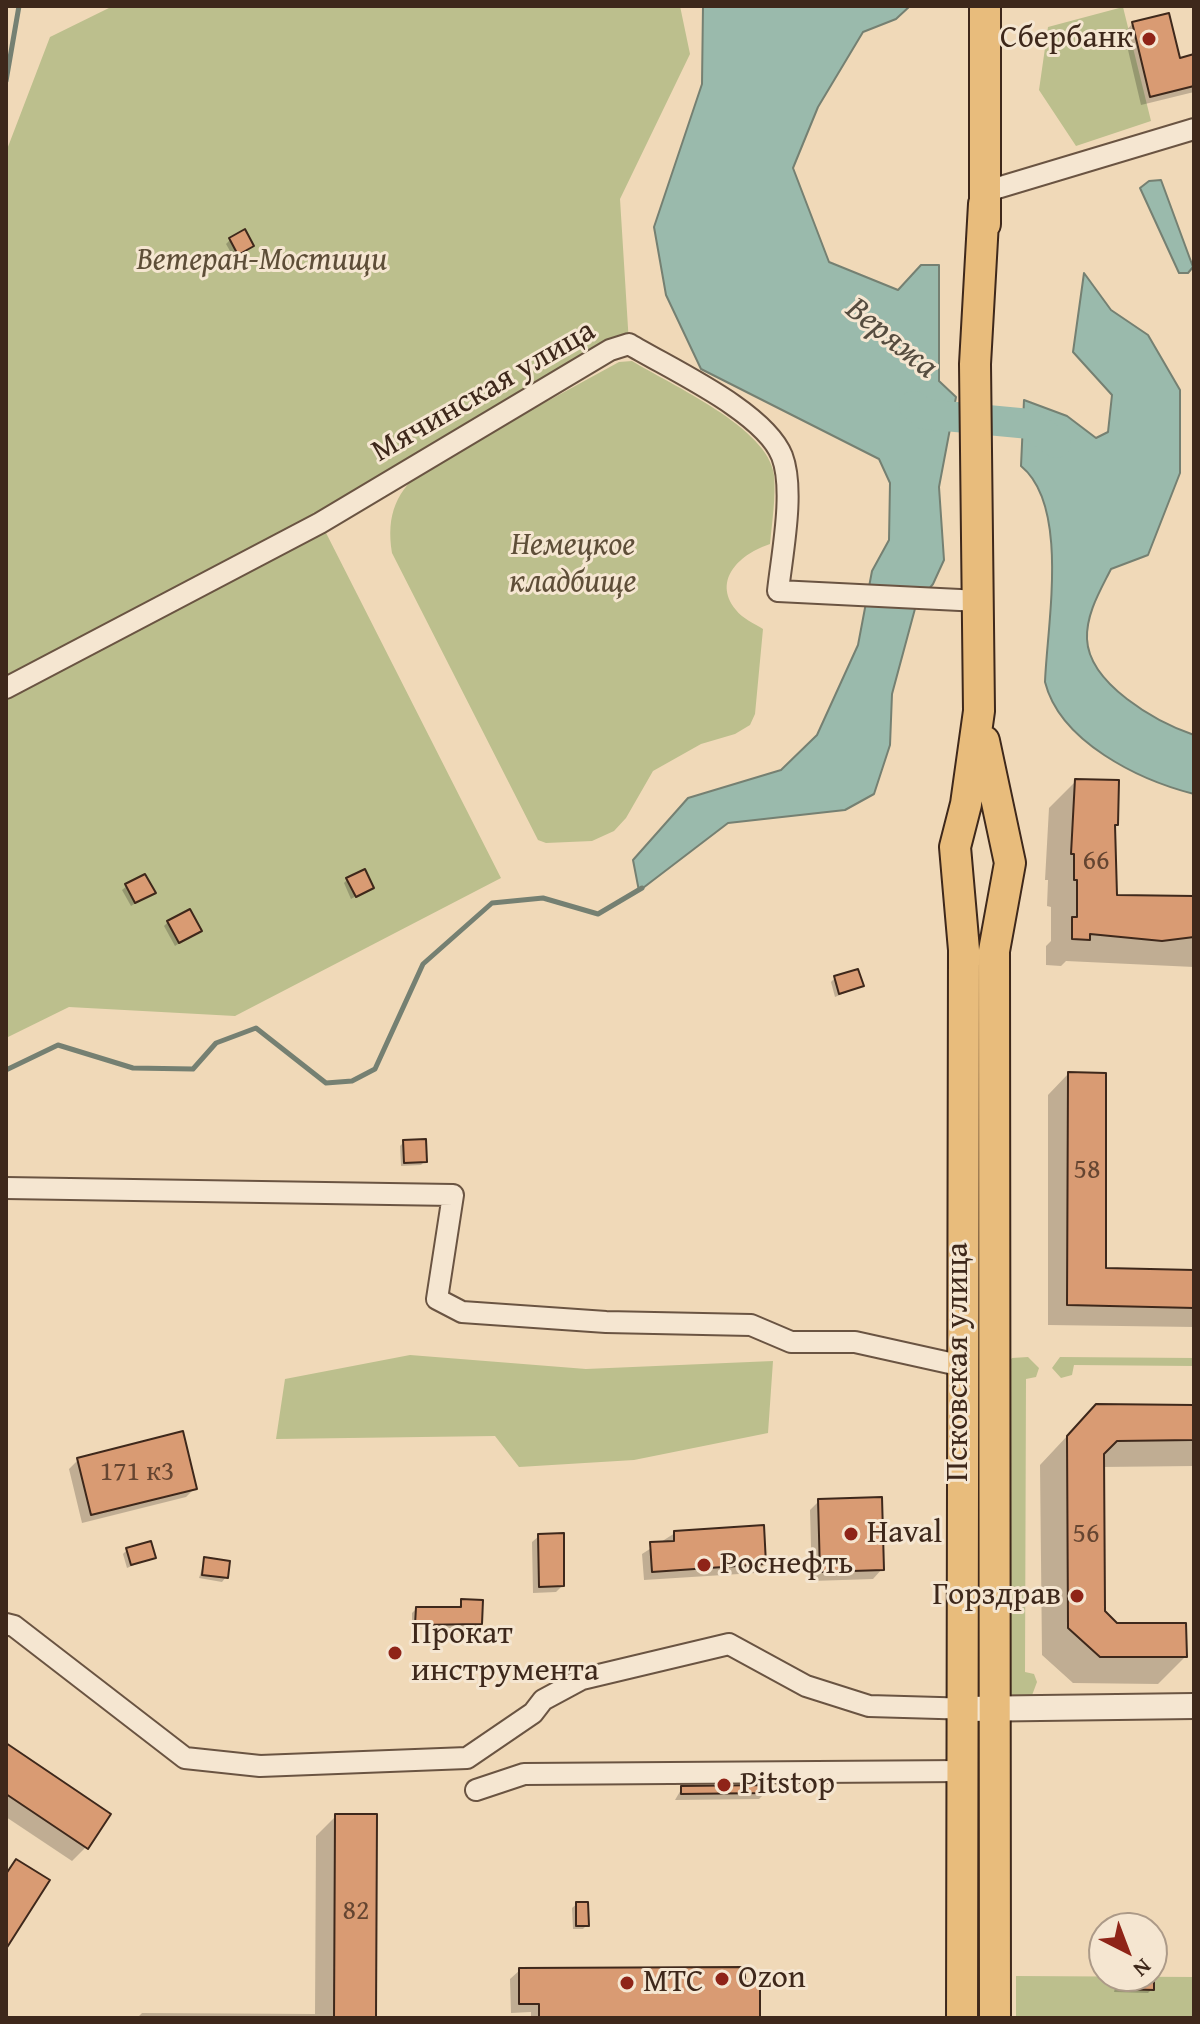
<!DOCTYPE html>
<meta charset="utf-8">
<style>
body{margin:0}
#map{position:relative;width:1200px;height:2024px;overflow:hidden;background:#f0d9b8;font-family:"Gentium Book Plus",serif}
canvas{display:block}
.frame{position:absolute;inset:0;border:8px solid #3e281b;pointer-events:none}
.north{position:absolute;left:1088px;top:1912px;width:80px;height:80px;box-sizing:border-box;background:#f5e6d1;border:2px solid #ac9a88;border-radius:50%;rotate:138deg;font-size:22px;font-weight:700;line-height:32px;text-align:center;color:#3e281b}
.north::after{content:'';display:block;margin:auto;width:28px;height:36px;background:#8f2418;clip-path:polygon(50% 0,100% 100%,50% 72%,0 100%)}
</style>
<div id="map">
<canvas width="1200" height="2024"></canvas>
<div class="frame"></div>
<div class="north">N</div>
</div>
<script>
const ctx = document.querySelector('canvas').getContext('2d');
ctx.lineJoin = 'round';
function paint(path, color) { ctx.fillStyle = color; ctx.fill(path, 'evenodd'); }
function strokePath(path, color, width, dash) { ctx.strokeStyle = color; ctx.lineWidth = width; ctx.lineCap = dash ? 'butt' : 'round'; ctx.setLineDash(dash || []); ctx.stroke(path); }
function drawText(font, color, halo, rows, align = 'center') {
  ctx.font = font + ' "Gentium Book Plus",serif'; ctx.lineWidth = 6; ctx.setLineDash([]); ctx.textBaseline = 'middle'; ctx.strokeStyle = halo; ctx.fillStyle = color; for (const [text, x, y, turn = 0] of rows) {
    ctx.save(); ctx.translate(x, y); ctx.rotate((+turn || 0) * Math.PI / 180); ctx.textAlign = isNaN(turn) ? turn : align; if (halo) ctx.strokeText(text, 0, 0); ctx.fillText(text, 0, 0); ctx.restore();
  }
}
paint(new Path2D(`
 M 113,6 L 680,6 L 690,54 L 620,199 L 629,344 L 321,523 L 501,878 L 235,1016 L 69,1007 L 6,1038 L 6,152 L 50,37 Z
 M 1123,7 L 1151,121 L 1076,146 L 1039,90 L 1048,27 Z
 M 632,361 C 671,385 769,428 774,475 C 776,497 772,522 770,544 C 742,553 711,579 736,610 C 742,618 755,624 763,629 L 755,714 L 750,725 L 735,734 L 701,744 L 653,771 L 626,818 L 614,831 L 592,841 L 546,843 L 538,840 L 392,553 C 386,515 396,490 427,467 L 619,362 Z
 M 410,1355 L 586,1369 L 773,1361 L 768,1433 L 634,1460 L 519,1467 L 495,1436 L 276,1439 L 285,1379 Z
 M 1028,1357 L 1039,1368 L 1036,1377 L 1026,1379 L 1025,1672 L 1034,1674 L 1037,1682 L 1031,1698 L 1010,1697 L 1008,1694 L 1007,1364 L 1012,1358 Z
 M 1060,1357 L 1194,1358 L 1194,1366 L 1074,1365 L 1072,1375 L 1061,1378 L 1052,1368 Z
 M 1016,1976 L 1194,1977 L 1194,2018 L 1016,2018 Z`), '#bcbf8d');
const water = new Path2D(`
 M 703,6 L 910,6 L 896,19 L 863,32 L 818,107 L 793,168 L 829,262 L 898,290 L 921,265 L 939,265 L 939,381 L 956,397 L 939,487 L 944,560 L 933,584 L 916,605 L 892,694 L 890,745 L 874,794 L 845,810 L 728,823 L 639,891 L 633,860 L 688,798 L 781,770 L 817,735 L 858,645 L 872,571 L 889,540 L 890,483 L 879,459 L 701,369 L 666,295 L 654,227 L 702,84 Z
 M 1161,180 L 1193,267 L 1188,273 L 1179,273 L 1140,188 L 1149,181 Z
 M 1084,273 L 1111,310 L 1148,335 L 1180,390 L 1180,473 L 1148,555 L 1111,569 C 1100,591 1086,614 1087,639 C 1089,684 1156,722 1194,735 L 1194,794 C 1139,780 1060,742 1045,682 C 1047,625 1070,506 1021,466 L 1024,400 L 1067,416 L 1096,438 L 1108,432 L 1112,395 L 1073,352 Z`);
paint(water, '#9abaac');
strokePath(water, '#758072', 2);
paint(new Path2D(`
 M 1133,23 L 1178,60 L 1194,56 L 1194,92 L 1141,105 L 1124,33 Z
 M 230,240 L 252,246 L 234,258 L 226,244 Z
 M 1076,781 L 1116,824 L 1113,828 L 1115,897 L 1194,898 L 1194,967 L 1066,961 L 1061,966 L 1046,965 L 1046,946 L 1051,941 L 1051,907 L 1047,906 L 1048,880 L 1045,880 L 1049,808 Z
 M 348,879 L 371,887 L 351,899 L 344,883 Z
 M 127,886 L 153,893 L 131,906 L 122,890 Z
 M 168,922 L 199,931 L 175,946 L 164,926 Z
 M 835,978 L 862,986 L 835,997 L 831,982 Z
 M 1068,1074 L 1104,1270 L 1194,1272 L 1194,1327 L 1048,1325 L 1048,1095 Z
 M 404,1142 L 425,1161 L 421,1165 L 401,1166 L 400,1146 Z
 M 1194,1407 L 1194,1466 L 1102,1467 L 1103,1612 L 1116,1625 L 1185,1657 L 1158,1684 L 1073,1683 L 1042,1655 L 1040,1465 L 1069,1434 Z
 M 78,1460 L 195,1488 L 186,1497 L 82,1523 L 69,1469 Z
 M 819,1501 L 882,1569 L 873,1579 L 812,1581 L 810,1510 Z
 M 675,1533 L 764,1564 L 755,1573 L 644,1580 L 642,1554 Z
 M 539,1536 L 562,1586 L 556,1592 L 533,1593 L 532,1542 Z
 M 127,1550 L 154,1557 L 127,1568 L 123,1554 Z
 M 205,1559 L 226,1577 L 222,1582 L 199,1578 Z
 M 462,1601 L 480,1624 L 476,1628 L 412,1628 L 412,1613 L 416,1609 L 458,1609 Z
 M 6,1746 L 86,1847 L 72,1861 L 6,1817 Z
 M 682,1788 L 766,1792 L 759,1799 L 675,1800 Z
 M 336,1816 L 374,2018 L 137,2018 L 142,2013 L 315,2014 L 316,1836 Z
 M 577,1904 L 587,1925 L 583,1929 L 573,1929 L 572,1908 Z
 M 520,1970 L 743,1985 L 758,2018 L 531,2018 L 531,2012 L 511,2013 L 510,1979 Z
 M 1118,1976 L 1152,1976 L 1152,1989 L 1148,1993 L 1114,1992 Z`), '#0003');
strokePath(new Path2D(`
 M 6,81 L 19,6
 M 6,1070 L 58,1045 L 133,1068 L 193,1069 L 216,1043 L 256,1028 L 326,1083 L 352,1081 L 375,1069 L 423,964 L 492,903 L 543,898 L 598,914 L 642,888`), '#758072', 5);
strokePath(new Path2D(`
 M 914,406 L 924,414 L 1030,424 L 1056,443`), '#9abaac', 30);
const building = new Path2D(`
 M 1169,13 L 1180,58 L 1194,54 L 1194,86 L 1150,97 L 1132,22 Z
 M 245,229 L 254,246 L 238,255 L 229,238 Z
 M 1075,779 L 1119,780 L 1118,825 L 1115,825 L 1117,895 L 1194,896 L 1194,937 L 1162,941 L 1090,934 L 1090,940 L 1072,939 L 1072,917 L 1077,917 L 1077,880 L 1074,880 L 1074,854 L 1071,854 Z
 M 365,869 L 374,888 L 356,897 L 346,878 Z
 M 145,874 L 156,893 L 135,903 L 125,884 Z
 M 190,909 L 202,931 L 179,943 L 167,921 Z
 M 858,969 L 864,986 L 839,994 L 834,976 Z
 M 1068,1072 L 1106,1073 L 1106,1268 L 1194,1270 L 1194,1308 L 1067,1305 Z
 M 426,1139 L 427,1162 L 404,1163 L 403,1140 Z
 M 1096,1404 L 1194,1405 L 1194,1440 L 1117,1441 L 1104,1454 L 1105,1611 L 1117,1623 L 1186,1623 L 1187,1657 L 1100,1657 L 1068,1628 L 1067,1436 Z
 M 183,1431 L 197,1489 L 91,1515 L 77,1458 Z
 M 882,1497 L 884,1570 L 820,1572 L 818,1499 Z
 M 764,1525 L 766,1564 L 652,1572 L 650,1542 L 674,1541 L 674,1531 Z
 M 564,1533 L 564,1586 L 539,1587 L 538,1534 Z
 M 151,1541 L 156,1558 L 131,1565 L 126,1548 Z
 M 204,1557 L 230,1561 L 228,1578 L 202,1575 Z
 M 461,1599 L 483,1600 L 482,1624 L 415,1625 L 416,1607 L 461,1607 Z
 M 6,1743 L 111,1814 L 88,1849 L 6,1794 Z
 M 768,1785 L 768,1793 L 681,1794 L 681,1786 Z
 M 335,1814 L 377,1814 L 376,2018 L 334,2018 Z
 M 16,1859 L 50,1880 L 6,1949 L 6,1874 Z
 M 576,1902 L 588,1902 L 589,1926 L 576,1926 Z
 M 745,1967 L 745,1983 L 760,1982 L 760,2018 L 539,2018 L 539,2004 L 519,2004 L 519,1968 Z
 M 1118,1976 L 1154,1976 L 1154,1990 L 1117,1989 Z`);
paint(building, '#d99b73');
strokePath(building, '#3e281b', 2);
const minor = new Path2D(`
 M 984,192 L 1194,129
 M 6,688 L 320,523 L 610,350 L 629,344 C 670,369 764,411 782,456 C 795,490 782,554 778,591 L 980,601
 M 6,1188 L 453,1195 L 437,1299 L 462,1312 L 606,1322 L 751,1325 L 791,1342 L 855,1342 L 963,1366
 M 6,1624 L 14,1626 L 185,1758 L 260,1766 L 467,1758 L 533,1713 L 543,1700 L 582,1679 L 729,1644 L 806,1686 L 869,1706 L 974,1709
 M 476,1790 L 524,1774 L 963,1771`);
const tertiary = new Path2D(`
 M 964,1709 L 1194,1706`);
const primary = new Path2D(`
 M 985,224 L 985,6
 M 984,741 L 1010,863 L 994,951 L 995,2018
 M 962,2018 L 964,950 L 955,847 L 966,804 L 979,711 L 975,364 L 984,204`);
strokePath(minor, '#6a5442', 24);
strokePath(tertiary, '#6a5442', 28);
strokePath(primary, '#3e281b', 34);
strokePath(minor, '#f5e6d1', 20);
strokePath(tertiary, '#f5e6d1', 24);
strokePath(primary, '#e8bc7c', 30);
for (const [x, y, r, color] of [
 [1149,39,8,"#8f2418"],
 [851,1534,8,"#8f2418"],
 [704,1565,8,"#8f2418"],
 [1077,1596,8,"#8f2418"],
 [395,1653,8,"#8f2418"],
 [724,1785,8,"#8f2418"],
 [722,1979,8,"#8f2418"],
 [627,1983,8,"#8f2418"]
]) { const dot = new Path2D(); dot.arc(x, y, r, 0, 2 * Math.PI); ctx.fillStyle = color; ctx.fill(dot); strokePath(dot, '#f5e6d1', 3); }
drawText('28px', '#654531', null, [
 ["66",1096,862],
 ["58",1087,1171],
 ["171 к3",137,1473],
 ["56",1086,1535],
 ["82",356,1912]
]);
drawText('32px', '#3e281b', '#f5e6d1', [
 ["Сбербанк",1133,39,"right"],
 ["Haval",867,1534],
 ["Роснефть",720,1565],
 ["Горздрав",1061,1596,"right"],
 ["Прокат",411,1635],
 ["инструмента",411,1672],
 ["Pitstop",740,1785],
 ["Ozon",738,1979],
 ["МТС",643,1983]
], 'left');
drawText('italic 32px', '#5e4e38', '#f5e6d1', [
 ["Ветеран-Мостищи",262,261],
 ["Немецкое",573,546],
 ["кладбище",573,583]
]);
drawText('32px', '#3e281b', '#f5e6d1', [
 ["Мячинская улица",484,392,-30],
 ["Псковская улица",959,1362,-90]
]);
drawText('italic 34px', '#554c3f', '#f5e6d1', [
 ["Веряжа",891,339,39]
]);
</script>
